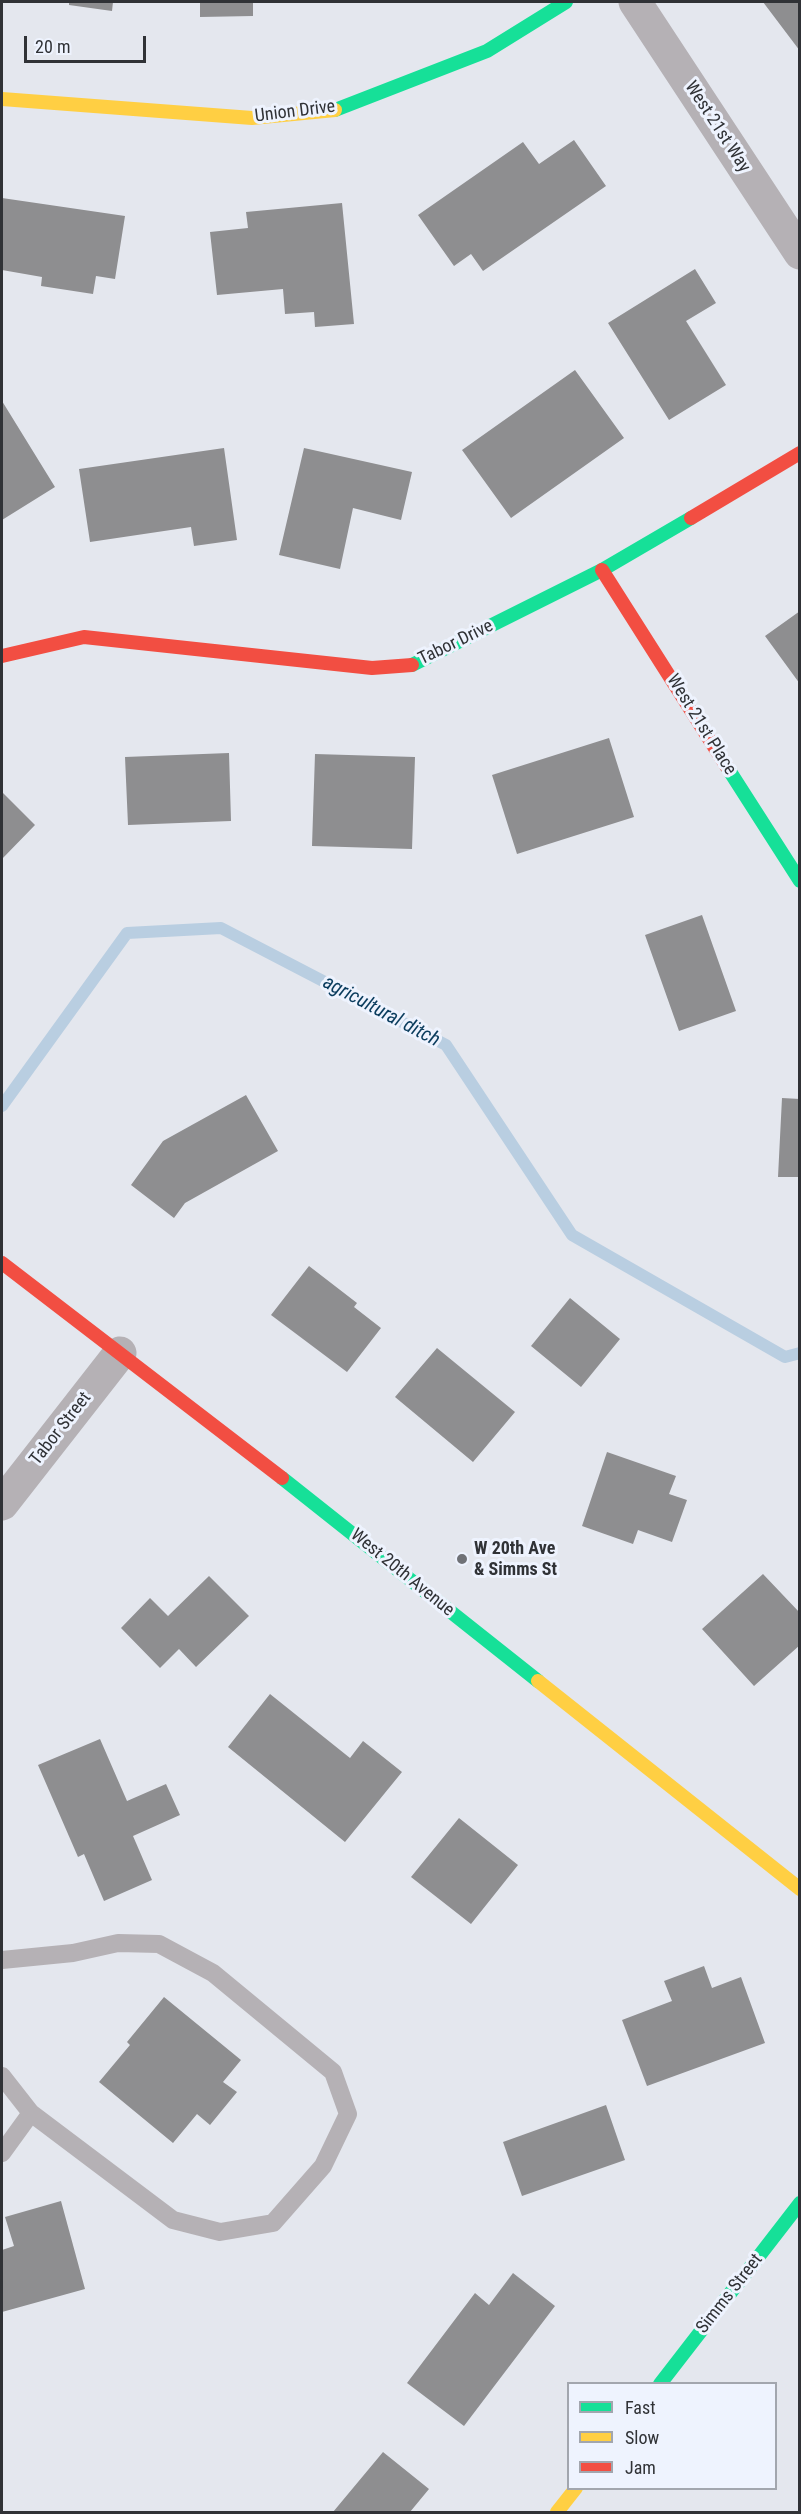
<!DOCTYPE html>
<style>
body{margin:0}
#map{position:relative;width:801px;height:2514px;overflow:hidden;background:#e4e7ee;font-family:"Roboto Condensed",sans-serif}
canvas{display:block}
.frame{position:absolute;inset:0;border:3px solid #303236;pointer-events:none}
.legend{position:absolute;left:567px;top:2382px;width:210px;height:108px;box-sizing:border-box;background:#eef3fe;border:2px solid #a2a6ae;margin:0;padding:8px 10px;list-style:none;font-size:18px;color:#303236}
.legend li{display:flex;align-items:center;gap:12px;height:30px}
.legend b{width:30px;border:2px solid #a2a6ae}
.scale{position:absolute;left:24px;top:36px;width:122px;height:27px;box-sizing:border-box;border:3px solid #303236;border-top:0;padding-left:8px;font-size:18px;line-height:21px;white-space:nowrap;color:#303236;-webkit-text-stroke:4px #eef3fe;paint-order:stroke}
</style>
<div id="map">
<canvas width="801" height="2514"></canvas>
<div class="frame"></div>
<ul class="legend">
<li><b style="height:8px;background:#16e098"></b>Fast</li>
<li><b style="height:8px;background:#ffcf43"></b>Slow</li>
<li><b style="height:8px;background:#f24e42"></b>Jam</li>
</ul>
<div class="scale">20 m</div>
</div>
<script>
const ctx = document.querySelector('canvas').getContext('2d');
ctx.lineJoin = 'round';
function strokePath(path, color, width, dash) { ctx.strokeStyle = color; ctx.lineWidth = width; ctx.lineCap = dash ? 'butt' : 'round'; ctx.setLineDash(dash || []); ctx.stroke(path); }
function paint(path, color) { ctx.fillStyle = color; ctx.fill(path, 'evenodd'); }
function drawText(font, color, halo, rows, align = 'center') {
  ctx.font = font + ' "Roboto Condensed",sans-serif'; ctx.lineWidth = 6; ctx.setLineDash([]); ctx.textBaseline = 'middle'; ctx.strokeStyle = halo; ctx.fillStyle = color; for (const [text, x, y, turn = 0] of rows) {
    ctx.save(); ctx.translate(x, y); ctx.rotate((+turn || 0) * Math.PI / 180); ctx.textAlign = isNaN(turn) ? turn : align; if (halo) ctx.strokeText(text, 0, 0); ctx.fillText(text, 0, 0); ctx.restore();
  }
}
strokePath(new Path2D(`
 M 2,1106 L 127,933 L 221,928 L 446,1045 L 572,1235 L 785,1357 L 800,1353`), '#b9cee1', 12);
paint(new Path2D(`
 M 69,2 L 113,2 L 112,11 L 69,5 Z
 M 200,2 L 253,2 L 253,16 L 200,17 Z
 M 763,2 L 800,2 L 800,51 Z
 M 574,140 L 606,186 L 483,271 L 471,254 L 454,266 L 418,215 L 523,142 L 539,164 Z
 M 2,198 L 125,216 L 115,279 L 96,276 L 93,294 L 41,286 L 42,277 L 2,270 Z
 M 342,203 L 354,324 L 315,327 L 314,312 L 285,314 L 283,289 L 217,295 L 210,232 L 248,228 L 246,212 Z
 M 695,269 L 716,303 L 686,321 L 726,385 L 669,420 L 608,323 Z
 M 575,370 L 624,438 L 511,518 L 462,450 Z
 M 2,401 L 55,487 L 2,520 Z
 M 224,448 L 237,540 L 194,546 L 191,527 L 90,542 L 79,469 Z
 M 304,448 L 412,472 L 401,520 L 353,508 L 340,569 L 279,555 Z
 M 800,611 L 800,684 L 765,636 Z
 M 609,738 L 634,817 L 517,854 L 492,775 Z
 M 229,753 L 231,821 L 128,825 L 125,757 Z
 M 315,754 L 415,757 L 412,849 L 312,846 Z
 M 2,792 L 35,825 L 2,859 Z
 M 702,915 L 736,1011 L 679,1031 L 645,935 Z
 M 246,1095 L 278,1151 L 185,1203 L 174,1218 L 131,1185 L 163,1141 Z
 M 782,1098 L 800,1099 L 800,1177 L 778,1177 Z
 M 309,1266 L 357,1303 L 354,1307 L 381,1328 L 347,1372 L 271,1315 Z
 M 570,1298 L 620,1339 L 581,1387 L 531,1346 Z
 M 437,1348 L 515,1412 L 473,1462 L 395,1397 Z
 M 607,1452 L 676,1476 L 669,1494 L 687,1500 L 672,1542 L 638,1530 L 633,1544 L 582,1526 Z
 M 763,1574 L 800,1613 L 800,1645 L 754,1686 L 702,1629 Z
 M 209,1576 L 249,1616 L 196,1667 L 179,1649 L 160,1668 L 121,1628 L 150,1598 L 168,1616 Z
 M 270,1694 L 350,1758 L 363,1741 L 402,1772 L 345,1842 L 228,1747 Z
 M 100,1739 L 127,1801 L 166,1784 L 180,1815 L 133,1836 L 152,1880 L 104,1901 L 84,1854 L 78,1857 L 38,1765 Z
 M 459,1818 L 518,1865 L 471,1924 L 411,1877 Z
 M 704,1966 L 712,1988 L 741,1977 L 765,2043 L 647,2086 L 622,2020 L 672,2001 L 664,1981 Z
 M 164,1997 L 241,2060 L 223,2082 L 237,2092 L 210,2125 L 197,2114 L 173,2143 L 99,2082 L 130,2045 L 127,2042 Z
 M 606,2105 L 625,2160 L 522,2196 L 503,2142 Z
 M 61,2201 L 85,2289 L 2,2312 L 2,2250 L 14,2246 L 5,2217 Z
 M 513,2273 L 555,2306 L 464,2426 L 407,2383 L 475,2293 L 489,2305 Z
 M 383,2452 L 429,2489 L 410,2512 L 333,2512 Z`), '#8e8e90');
strokePath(new Path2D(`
 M 2,1960 L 73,1953 L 118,1943 L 159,1944 L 213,1973 L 333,2072 L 348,2114 L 323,2166 L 273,2223 L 220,2232 L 173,2220 L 31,2113
 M 2,2076 L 31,2113 L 2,2153`), '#b5b1b5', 18);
strokePath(new Path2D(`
 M 635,2 L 800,253
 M 2,1504 L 120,1353`), '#b5b1b5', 33);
strokePath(new Path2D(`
 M 335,110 L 487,51 L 566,2
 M 412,665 L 602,570 L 691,518
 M 727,767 L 800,881
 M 282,1478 L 538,1681
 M 660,2384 L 800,2203`), '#16e098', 14);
strokePath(new Path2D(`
 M 2,99 L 252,118 L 335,110
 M 538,1681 L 800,1889
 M 557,2512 L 576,2488`), '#ffcf43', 14);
strokePath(new Path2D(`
 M 691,518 L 800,453
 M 602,570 L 727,767
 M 2,656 L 84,637 L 372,668 L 412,665
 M 2,1263 L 282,1478`), '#f24e42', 14);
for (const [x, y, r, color] of [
 [462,1559,6,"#6f7176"]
]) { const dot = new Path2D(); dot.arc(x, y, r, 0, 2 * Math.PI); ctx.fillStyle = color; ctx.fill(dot); strokePath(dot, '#eef3fe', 2); }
drawText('18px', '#303236', '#eef3fe', [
 ["Union Drive",295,112,-7],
 ["West 21st Way",717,127,57],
 ["Tabor Drive",456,643,-26],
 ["West 21st Place",701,725,58],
 ["Tabor Street",61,1429,-52],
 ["West 20th Avenue",402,1573,39],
 ["Simms Street",730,2294,-52]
]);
drawText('bold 18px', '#303236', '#eef3fe', [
 ["W 20th Ave",474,1549],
 ["& Simms St",474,1570]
], 'left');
drawText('italic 20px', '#0a3c5d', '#eef3fe', [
 ["agricultural ditch",381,1012,28]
]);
</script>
